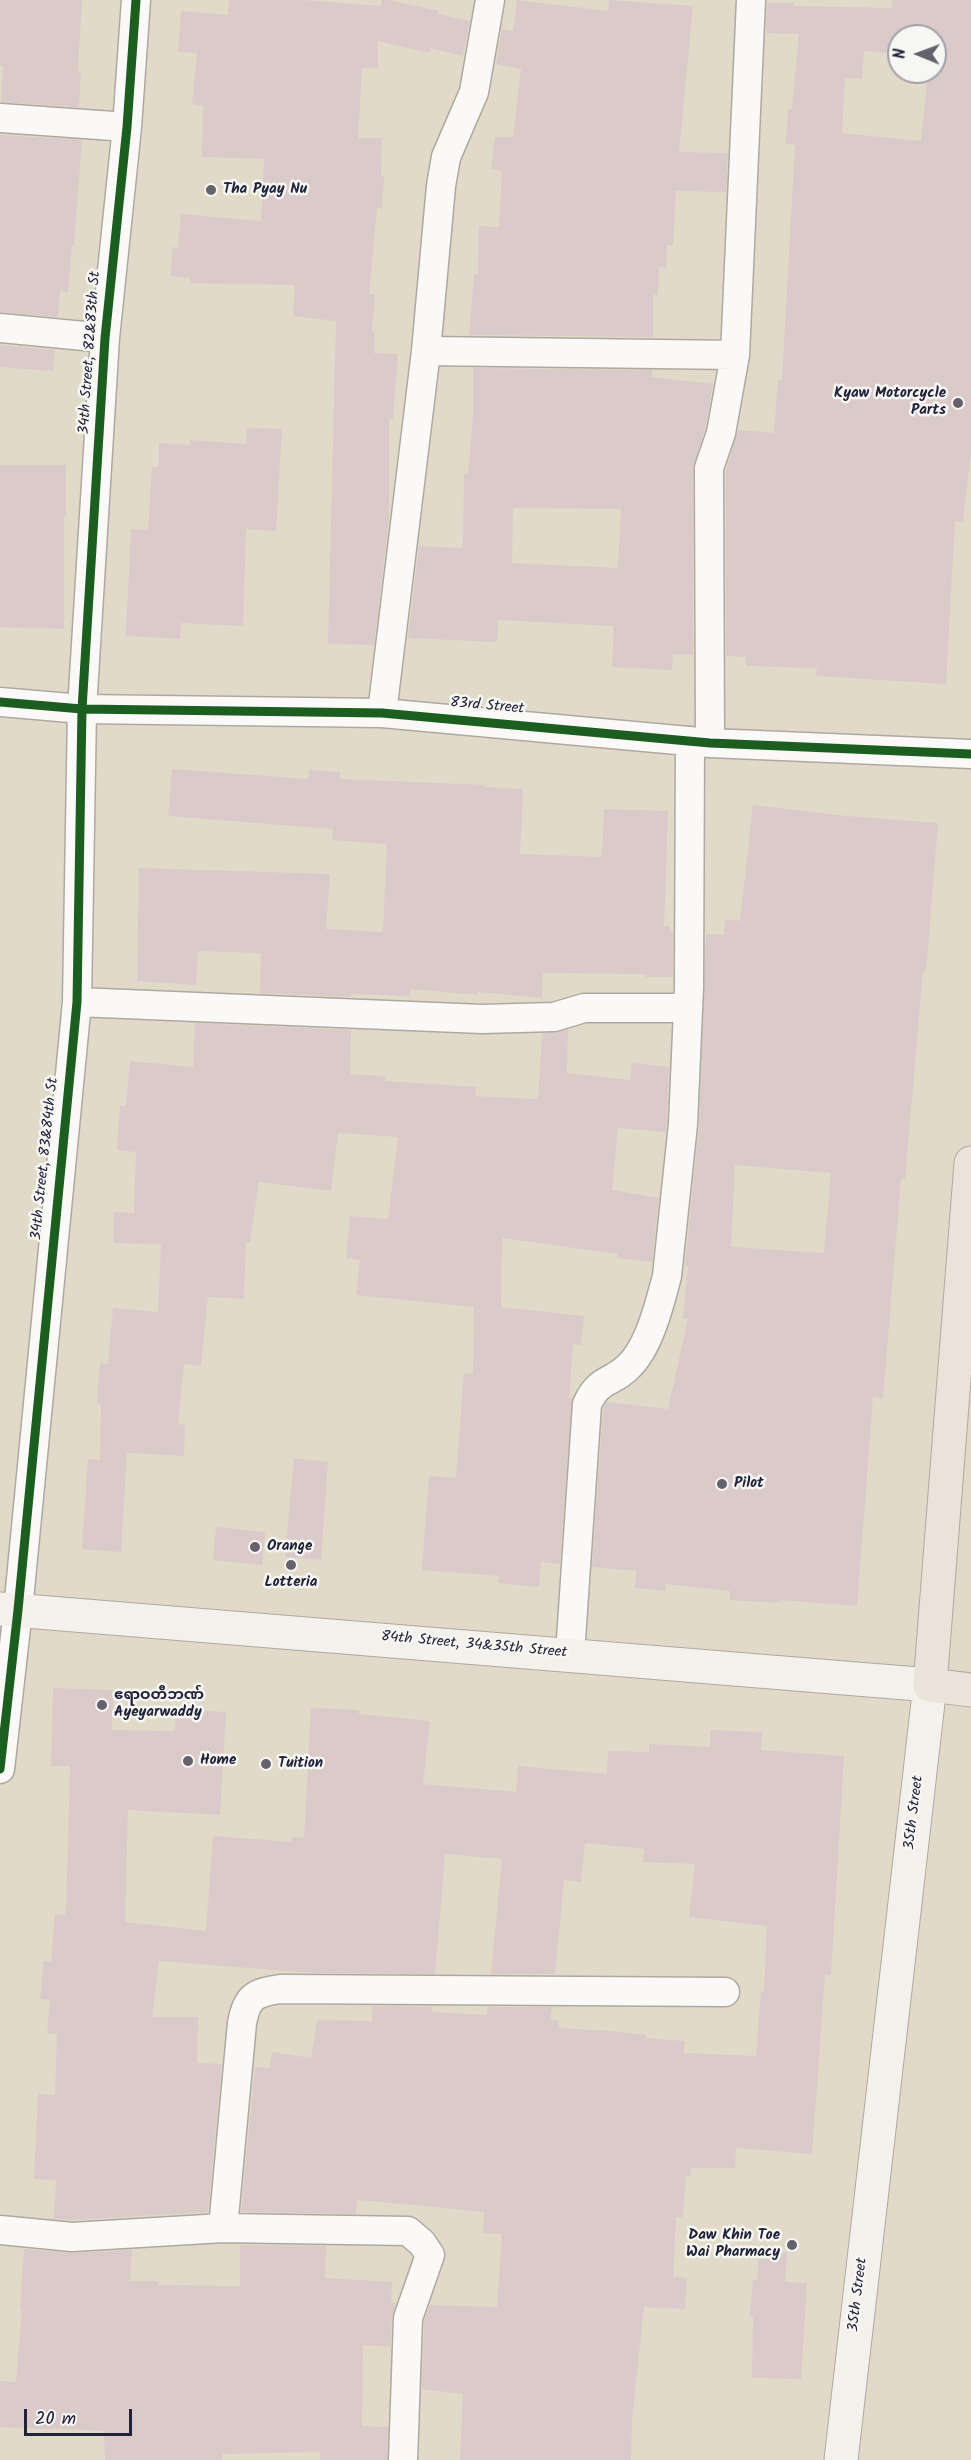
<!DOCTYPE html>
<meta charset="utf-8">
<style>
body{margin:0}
#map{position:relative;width:971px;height:2460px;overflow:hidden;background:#e2dac8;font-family:Kalam,sans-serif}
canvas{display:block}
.north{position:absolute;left:887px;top:24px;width:60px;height:60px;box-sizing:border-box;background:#f6f6f2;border:2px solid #a1a1a9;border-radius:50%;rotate:271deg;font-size:16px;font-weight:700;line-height:24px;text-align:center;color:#22223b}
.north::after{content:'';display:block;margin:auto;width:21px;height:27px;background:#65626c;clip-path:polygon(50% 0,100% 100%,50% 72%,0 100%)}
.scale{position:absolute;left:24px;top:2409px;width:108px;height:27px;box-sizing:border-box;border:3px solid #22223b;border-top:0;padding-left:8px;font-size:18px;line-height:21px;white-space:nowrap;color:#22223b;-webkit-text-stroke:4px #f6f6f2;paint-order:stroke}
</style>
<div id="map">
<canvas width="971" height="2460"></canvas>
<div class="north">N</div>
<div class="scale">20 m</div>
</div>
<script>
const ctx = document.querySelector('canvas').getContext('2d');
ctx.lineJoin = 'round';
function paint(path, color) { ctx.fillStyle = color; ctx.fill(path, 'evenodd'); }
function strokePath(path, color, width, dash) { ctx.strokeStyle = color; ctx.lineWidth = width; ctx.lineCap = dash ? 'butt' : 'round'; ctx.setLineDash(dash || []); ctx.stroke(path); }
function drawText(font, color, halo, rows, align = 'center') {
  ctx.font = font + ' Kalam,"Noto Sans Myanmar",sans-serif'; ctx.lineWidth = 5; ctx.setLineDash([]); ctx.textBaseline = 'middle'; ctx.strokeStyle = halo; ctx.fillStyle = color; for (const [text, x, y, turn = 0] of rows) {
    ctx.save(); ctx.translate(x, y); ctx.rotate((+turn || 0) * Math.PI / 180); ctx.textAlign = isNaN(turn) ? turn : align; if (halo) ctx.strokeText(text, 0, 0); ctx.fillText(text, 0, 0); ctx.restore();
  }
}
paint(new Path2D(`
 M 0,0 L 82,0 L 78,71 L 81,71 L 79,107 L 1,102 L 3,66 L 0,66 Z
 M 229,0 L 303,0 L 381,6 L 382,0 L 388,0 L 439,11 L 438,14 L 470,21 L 463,56 L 431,48 L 429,53 L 378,41 L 378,68 L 362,68 L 358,138 L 382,138 L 381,176 L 384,176 L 382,209 L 377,208 L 369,294 L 375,294 L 372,331 L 375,331 L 374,353 L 398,354 L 393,419 L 389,419 L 389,518 L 374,645 L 328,644 L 336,321 L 293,316 L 295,285 L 190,283 L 190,278 L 171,276 L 172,247 L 178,248 L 181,214 L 261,221 L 264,159 L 202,157 L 203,106 L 192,104 L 197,53 L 178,52 L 181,11 L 228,15 Z
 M 517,0 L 608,11 L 609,0 L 693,6 L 679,152 L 728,153 L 726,192 L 676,191 L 673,245 L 667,245 L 666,268 L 659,267 L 658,295 L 653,295 L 653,337 L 469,335 L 474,274 L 478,274 L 479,226 L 499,227 L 502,171 L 491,169 L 495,137 L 513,137 L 521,69 L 496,64 L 502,29 L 513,31 Z
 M 892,0 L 971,0 L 971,451 L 963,522 L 955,521 L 946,684 L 816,676 L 817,668 L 746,666 L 746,657 L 726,656 L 726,471 L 738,430 L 774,433 L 778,380 L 782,380 L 795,145 L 786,144 L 788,109 L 792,109 L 799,34 L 766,33 L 767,3 L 794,3 L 794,6 L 892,8 ZM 899,36 L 935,36 L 935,72 L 928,72 L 921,141 L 842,133 L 845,78 L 862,79 L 864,51 L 899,54 Z
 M 0,135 L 82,140 L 74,246 L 72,245 L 68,292 L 60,291 L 58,317 L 0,312 Z
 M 0,345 L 55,350 L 53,371 L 0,367 Z
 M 473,368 L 652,370 L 652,377 L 713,384 L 705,429 L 693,468 L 693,655 L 673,654 L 672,670 L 612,667 L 614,626 L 498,620 L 497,642 L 408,638 L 419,546 L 463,548 L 464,474 L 468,474 L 473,414 ZM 513,508 L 621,509 L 618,568 L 512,563 Z
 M 247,428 L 282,429 L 276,531 L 246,529 L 243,626 L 181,623 L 180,639 L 126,636 L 131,529 L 148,530 L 152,467 L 159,467 L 159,443 L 190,445 L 190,440 L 246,444 Z
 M 0,465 L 66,465 L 66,516 L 64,516 L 64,629 L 0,627 Z
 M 172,769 L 308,779 L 309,770 L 340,772 L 340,779 L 485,785 L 485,787 L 523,789 L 520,854 L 602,857 L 604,809 L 668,811 L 664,926 L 670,926 L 670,932 L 673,932 L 673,977 L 645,977 L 645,974 L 543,973 L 542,998 L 478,992 L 477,995 L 411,989 L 410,996 L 351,994 L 351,997 L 260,993 L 261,953 L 198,951 L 196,985 L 137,981 L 139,868 L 330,874 L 326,929 L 383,932 L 387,844 L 332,840 L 333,829 L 168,816 Z
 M 753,805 L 847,816 L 938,823 L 926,971 L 923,971 L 905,1179 L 901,1179 L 883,1398 L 873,1397 L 857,1606 L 780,1600 L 779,1603 L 730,1600 L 730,1591 L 666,1584 L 665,1591 L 635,1588 L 636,1571 L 592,1567 L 603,1409 L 607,1402 L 668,1409 L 688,1319 L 683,1318 L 688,1266 L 685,1266 L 699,1125 L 706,934 L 724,935 L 725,919 L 740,921 ZM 735,1165 L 831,1173 L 824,1253 L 731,1247 Z
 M 195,1023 L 351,1030 L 350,1074 L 386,1076 L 385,1081 L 476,1087 L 475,1096 L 538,1099 L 542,1034 L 568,1030 L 567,1073 L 630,1080 L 632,1063 L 669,1067 L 666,1132 L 618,1128 L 612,1190 L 659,1198 L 652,1262 L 617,1258 L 618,1254 L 502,1238 L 501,1307 L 584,1316 L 581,1345 L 573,1344 L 569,1398 L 572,1398 L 560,1564 L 541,1562 L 539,1587 L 498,1583 L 499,1576 L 422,1570 L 429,1476 L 456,1478 L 464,1373 L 473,1374 L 474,1307 L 356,1295 L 360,1260 L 346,1258 L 350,1216 L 388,1219 L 398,1137 L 338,1133 L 331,1191 L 259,1182 L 250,1242 L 246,1242 L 244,1299 L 208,1297 L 201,1366 L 184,1364 L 178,1424 L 185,1425 L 184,1456 L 127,1453 L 121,1552 L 82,1549 L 88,1459 L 100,1460 L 101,1405 L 97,1404 L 100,1363 L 108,1364 L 113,1308 L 158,1312 L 161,1244 L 113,1243 L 114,1212 L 134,1213 L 136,1152 L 117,1150 L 120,1106 L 126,1106 L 130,1061 L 193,1067 Z
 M 294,1458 L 328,1462 L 321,1560 L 285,1557 Z
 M 216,1527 L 265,1532 L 262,1565 L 213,1560 Z
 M 53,1688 L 114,1690 L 112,1730 L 175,1731 L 176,1709 L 226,1712 L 220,1815 L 128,1810 L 125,1922 L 206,1931 L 213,1836 L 292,1842 L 292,1837 L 304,1838 L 311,1708 L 359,1710 L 359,1714 L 430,1721 L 423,1784 L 516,1792 L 518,1766 L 607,1774 L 608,1751 L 649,1752 L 649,1744 L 710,1747 L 710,1730 L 762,1732 L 761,1750 L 844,1756 L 831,1976 L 825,1975 L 812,2154 L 736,2148 L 735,2168 L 691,2168 L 690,2177 L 686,2176 L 683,2217 L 676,2217 L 673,2277 L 687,2278 L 685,2309 L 644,2307 L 632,2420 L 631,2460 L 460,2460 L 463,2394 L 422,2389 L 424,2321 L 430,2305 L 497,2307 L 502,2234 L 483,2233 L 484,2212 L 425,2206 L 357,2200 L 356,2214 L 241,2212 L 255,2067 L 269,2068 L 272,2052 L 311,2058 L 317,2020 L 372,2021 L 372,2006 L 432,2007 L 432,2012 L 487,2015 L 488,2007 L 552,2007 L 550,2020 L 559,2020 L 558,2028 L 611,2031 L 646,2035 L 645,2038 L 685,2041 L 684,2053 L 756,2056 L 761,1991 L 764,1991 L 767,1926 L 689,1917 L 695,1864 L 643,1862 L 644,1849 L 585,1843 L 581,1882 L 564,1880 L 555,1974 L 491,1974 L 502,1859 L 445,1854 L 435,1974 L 314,1973 L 159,1961 L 152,2017 L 198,2017 L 197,2063 L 222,2064 L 208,2212 L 72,2220 L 54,2219 L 56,2180 L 34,2179 L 38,2094 L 55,2095 L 57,2034 L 47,2034 L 50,2000 L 40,1999 L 44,1961 L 51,1962 L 55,1914 L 66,1915 L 70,1766 L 51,1766 Z
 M 240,2245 L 326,2246 L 325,2278 L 392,2282 L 391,2303 L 396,2303 L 392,2317 L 390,2347 L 363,2345 L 362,2426 L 388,2427 L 387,2460 L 320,2460 L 320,2452 L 222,2454 L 222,2460 L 105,2460 L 104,2431 L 0,2427 L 0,2381 L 16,2382 L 22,2310 L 20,2310 L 24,2249 L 73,2253 L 132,2250 L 130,2281 L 158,2281 L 158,2285 L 240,2286 Z
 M 759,2250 L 787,2252 L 785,2282 L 807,2283 L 801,2379 L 752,2378 L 753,2317 L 750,2316 L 753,2280 L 757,2280 Z`), '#dbcaca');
const minor = new Path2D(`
 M 0,118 L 127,127
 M 0,328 L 105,338
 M 426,351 L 735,355
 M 0,702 L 82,709 L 382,713 L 710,743 L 971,754
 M 382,713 L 426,351 L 441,186 L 446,157 L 474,92 L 490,0
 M 710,743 L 709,468 L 721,433 L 735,355 L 751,0
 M 77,1002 L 482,1019 L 554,1017 L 584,1008 L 688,1008
 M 570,1654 L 587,1404 C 600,1377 611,1384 628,1367 C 649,1348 660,1303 667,1276 L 683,1124 L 689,987 L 690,741
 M 0,1769 L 18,1610 L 77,1002 L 82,709 L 105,338 L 127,127 L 136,0
 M 223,2228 L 242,2023 C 247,1996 255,1993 280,1989 L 725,1992
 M 0,2230 L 72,2237 L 223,2228 L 408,2231 L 422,2243 L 430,2255 L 408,2318 L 403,2460`);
const secondary = new Path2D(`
 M 0,1609 L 930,1685 L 841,2460`);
const primary = new Path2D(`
 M 971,1163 L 930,1685 L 971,1690`);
strokePath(minor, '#aea9a0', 31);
strokePath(secondary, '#aea9a0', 35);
strokePath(primary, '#aea9a0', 35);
strokePath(minor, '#fbf9f7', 28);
strokePath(secondary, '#f4f1ec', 33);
strokePath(primary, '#ebe3da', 33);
strokePath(new Path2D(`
 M 0,702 L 82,709 L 382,713 L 710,743 L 971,754
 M 0,1769 L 18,1610 L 77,1002 L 82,709 L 105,338 L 127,127 L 136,0`), '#1b5e20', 9);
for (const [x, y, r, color] of [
 [211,190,6,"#65626c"],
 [958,403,6,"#65626c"],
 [722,1484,6,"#65626c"],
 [255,1547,6,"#65626c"],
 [291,1565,6,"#65626c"],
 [102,1705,6,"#65626c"],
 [188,1761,6,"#65626c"],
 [266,1764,6,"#65626c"],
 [792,2245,6,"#65626c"]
]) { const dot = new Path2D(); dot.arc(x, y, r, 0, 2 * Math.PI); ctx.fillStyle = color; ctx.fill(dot); strokePath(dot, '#f6f6f2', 2); }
drawText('bold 15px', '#22223b', '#f6f6f2', [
 ["Tha Pyay Nu",223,190],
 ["Kyaw Motorcycle",946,394,"right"],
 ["Parts",946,411,"right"],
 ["Pilot",734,1484],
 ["Orange",267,1547],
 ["Lotteria",291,1583,"center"],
 ["ဧရာဝတီဘဏ်",114,1696],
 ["Ayeyarwaddy",114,1713],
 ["Home",200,1761],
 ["Tuition",278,1764],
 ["Daw Khin Toe",780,2236,"right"],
 ["Wai Pharmacy",780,2253,"right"]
], 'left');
drawText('15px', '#22223b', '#f6f6f2', [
 ["34th Street, 82&83th St",91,353,-86],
 ["83rd Street",487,707,5],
 ["34th Street, 83&84th St",46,1159,-84],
 ["84th Street, 34&35th Street",474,1646,5],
 ["35th Street",915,1813,-83],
 ["35th Street",859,2295,-83]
]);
</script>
